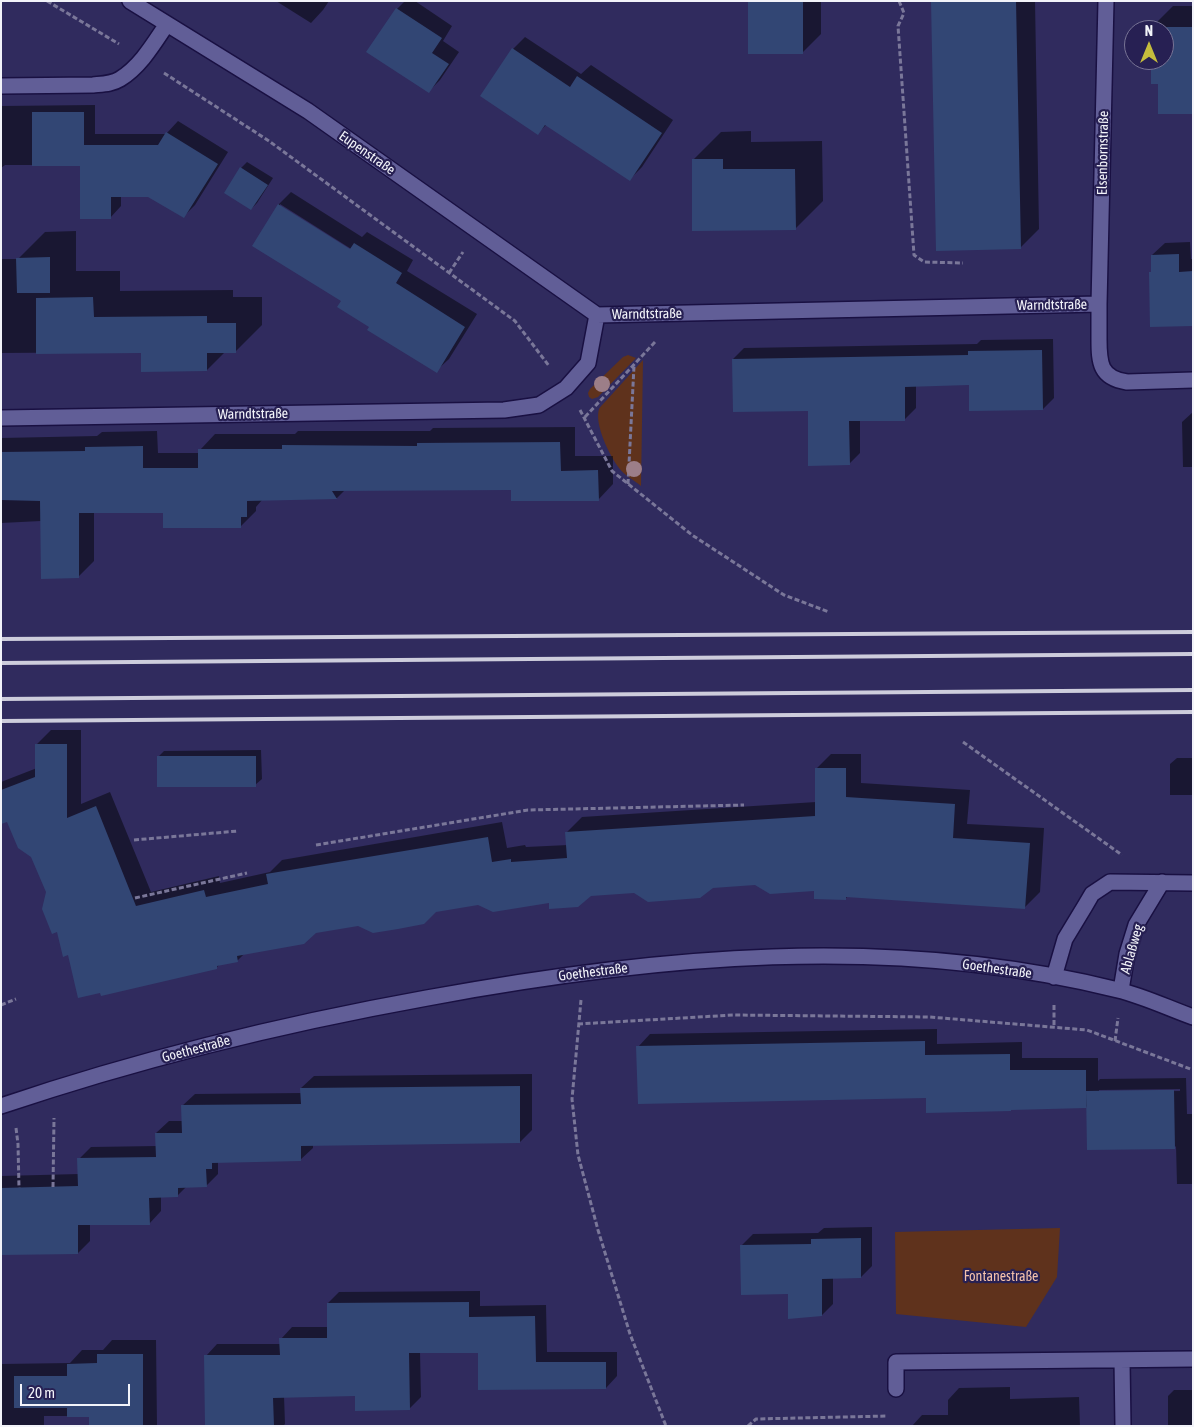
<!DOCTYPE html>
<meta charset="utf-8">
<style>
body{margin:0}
#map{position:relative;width:1194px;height:1427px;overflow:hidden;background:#302b5e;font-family:"Asap Condensed",sans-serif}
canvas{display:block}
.frame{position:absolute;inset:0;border:2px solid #f2f3f9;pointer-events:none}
.north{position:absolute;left:1124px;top:20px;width:50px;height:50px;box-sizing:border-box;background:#272053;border:1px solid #787495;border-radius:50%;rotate:0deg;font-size:14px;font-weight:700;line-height:20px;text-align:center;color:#f2f3f9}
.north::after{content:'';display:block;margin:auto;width:18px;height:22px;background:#c5bc3d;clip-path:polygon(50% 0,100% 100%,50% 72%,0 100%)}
.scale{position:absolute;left:20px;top:1384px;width:110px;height:22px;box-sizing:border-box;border:2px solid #f2f3f9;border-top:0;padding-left:6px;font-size:15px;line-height:18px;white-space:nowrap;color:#f2f3f9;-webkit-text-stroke:4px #272053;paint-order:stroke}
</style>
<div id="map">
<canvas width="1194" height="1427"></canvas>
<div class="frame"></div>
<div class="north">N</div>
<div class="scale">20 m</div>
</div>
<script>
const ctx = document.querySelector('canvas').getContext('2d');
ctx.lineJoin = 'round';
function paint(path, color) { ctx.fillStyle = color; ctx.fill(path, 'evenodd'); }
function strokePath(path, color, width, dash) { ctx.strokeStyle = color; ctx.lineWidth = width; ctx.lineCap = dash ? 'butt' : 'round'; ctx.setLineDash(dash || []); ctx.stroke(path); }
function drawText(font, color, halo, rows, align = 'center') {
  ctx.font = font + ' "Asap Condensed",sans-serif'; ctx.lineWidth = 4.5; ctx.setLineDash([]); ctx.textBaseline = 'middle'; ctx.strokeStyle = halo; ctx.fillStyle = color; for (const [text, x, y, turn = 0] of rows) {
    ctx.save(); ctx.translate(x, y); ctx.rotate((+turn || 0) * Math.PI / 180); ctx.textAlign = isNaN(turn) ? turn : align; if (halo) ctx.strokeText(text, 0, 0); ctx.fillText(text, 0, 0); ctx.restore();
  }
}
paint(new Path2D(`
 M 628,355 L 636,358 L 598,397 L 592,399 L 589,397 L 588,393 L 590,389 L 623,357 Z
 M 643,360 L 641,486 C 634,480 624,475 619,468 C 610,456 594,425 599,409 C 600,407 602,405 604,403 Z
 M 1060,1228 L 1057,1277 L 1026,1327 L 896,1314 L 895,1232 Z`), '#5f321c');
paint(new Path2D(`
 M 276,1 L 329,1 L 323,10 L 311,23 Z
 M 405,1 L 415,1 L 452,26 L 443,41 L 459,52 L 440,80 L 429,91 L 397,9 Z
 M 749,1 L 821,1 L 821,34 L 802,53 Z
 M 932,1 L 1035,1 L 1039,229 L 1020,248 Z
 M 1173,6 L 1193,6 L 1193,113 L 1159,83 L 1152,60 L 1164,60 L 1164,30 L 1152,30 L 1152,27 Z
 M 525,37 L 581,74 L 591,65 L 673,120 L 642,167 L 630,179 L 547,124 L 538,133 L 513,49 Z
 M 95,105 L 95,134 L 166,134 L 178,121 L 228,152 L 195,205 L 183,217 L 149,196 L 121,196 L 121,206 L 110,218 L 81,165 L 5,165 L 1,168 L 1,106 Z
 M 751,131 L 751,142 L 822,141 L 823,201 L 795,229 L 693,160 L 721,132 Z
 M 247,162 L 273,178 L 257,203 L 251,209 L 241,168 Z
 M 291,192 L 362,237 L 367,232 L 413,260 L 407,271 L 477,314 L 449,359 L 436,371 L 371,326 L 343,300 L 254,245 L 279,204 ZM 280,204 L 356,252 L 355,254 L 280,207 Z
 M 76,231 L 76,271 L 120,271 L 120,291 L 233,290 L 233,297 L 262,297 L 262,325 L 235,352 L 225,352 L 207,370 L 142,352 L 1,353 L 1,259 L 18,259 L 45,232 Z
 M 1190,242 L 1191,259 L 1193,259 L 1193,325 L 1153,271 L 1152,255 L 1165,243 Z
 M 1053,339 L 1054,398 L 1043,409 L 970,383 L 916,385 L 916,408 L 905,419 L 860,420 L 860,453 L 849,464 L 809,409 L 733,359 L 744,348 L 977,344 L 981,340 Z
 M 1193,412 L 1193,467 L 1183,467 L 1182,422 Z
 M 575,427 L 575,456 L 613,456 L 613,484 L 598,500 L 513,489 L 345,490 L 337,498 L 262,500 L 256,507 L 256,511 L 241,526 L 164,512 L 94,512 L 94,561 L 79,576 L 41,521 L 1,523 L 1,438 L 97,436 L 102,432 L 157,431 L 158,453 L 200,453 L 200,450 L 215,434 L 295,434 L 298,431 L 430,431 L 433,428 Z
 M 51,730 L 81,730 L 81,804 L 110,792 L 151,892 L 219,876 L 220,883 L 270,872 L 282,860 L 502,822 L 507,848 L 525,845 L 526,847 L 568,845 L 567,832 L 582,817 L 816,802 L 816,769 L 831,754 L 861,754 L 861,783 L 970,790 L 967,824 L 1044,828 L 1040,892 L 1025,907 L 848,896 L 845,899 L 816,890 L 756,884 L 590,895 L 550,901 L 478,904 L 315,932 L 245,953 L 238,960 L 220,964 L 216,968 L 69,954 L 47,892 L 32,856 L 8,820 L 1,823 L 1,782 L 37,768 L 36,745 Z
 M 261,750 L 262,779 L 255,785 L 158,757 L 164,751 Z
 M 1177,758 L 1193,758 L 1193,795 L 1170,795 L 1170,764 Z
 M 937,1029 L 937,1044 L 1022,1042 L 1022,1058 L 1098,1058 L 1098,1081 L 1100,1079 L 1186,1078 L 1187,1114 L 1193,1114 L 1193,1184 L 1177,1184 L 1176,1146 L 1174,1148 L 1088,1105 L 1086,1107 L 927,1097 L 638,1047 L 650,1034 ZM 1180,1089 L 1180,1091 L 1099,1092 L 1099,1090 Z
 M 532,1074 L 532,1130 L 520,1142 L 313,1144 L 313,1148 L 300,1160 L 218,1161 L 218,1174 L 206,1186 L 187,1186 L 177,1196 L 161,1196 L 161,1211 L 149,1224 L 90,1224 L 90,1241 L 78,1253 L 1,1254 L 1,1176 L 79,1174 L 79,1159 L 91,1147 L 157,1146 L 156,1133 L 169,1121 L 183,1121 L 182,1106 L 195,1094 L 302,1093 L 301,1088 L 314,1076 Z
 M 872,1227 L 872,1266 L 861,1277 L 833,1278 L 833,1304 L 822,1315 L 789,1292 L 741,1246 L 753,1234 L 818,1233 L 824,1228 Z
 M 480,1291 L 480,1306 L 546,1305 L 547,1352 L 617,1352 L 617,1376 L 606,1388 L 479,1351 L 420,1352 L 421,1397 L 409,1409 L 356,1395 L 284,1396 L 285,1424 L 283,1426 L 206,1426 L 206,1356 L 217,1344 L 281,1344 L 281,1339 L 292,1327 L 328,1327 L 328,1303 L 339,1292 Z
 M 112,1340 L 156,1340 L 157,1426 L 90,1426 L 90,1416 L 44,1416 L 44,1426 L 1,1426 L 1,1364 L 70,1363 L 82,1350 L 103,1350 Z
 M 1010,1387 L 1010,1399 L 1079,1397 L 1080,1426 L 912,1426 L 922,1415 L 948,1415 L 948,1400 L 959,1388 Z
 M 1174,1390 L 1193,1390 L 1193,1426 L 1168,1426 L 1168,1396 Z`), '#0007');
paint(new Path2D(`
 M 748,1 L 803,1 L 803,54 L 748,54 Z
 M 931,1 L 1016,1 L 1021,249 L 936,251 Z
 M 396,8 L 442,38 L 432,53 L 449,64 L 429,93 L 366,52 Z
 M 1151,27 L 1193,27 L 1193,114 L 1158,114 L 1158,84 L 1151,84 L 1151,60 L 1164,60 L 1164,30 L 1151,30 Z
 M 512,48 L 570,87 L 577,76 L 662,133 L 630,181 L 545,125 L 538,135 L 480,96 Z
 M 32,112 L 84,112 L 84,145 L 158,145 L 166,132 L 218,164 L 184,218 L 148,197 L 111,197 L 111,219 L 80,219 L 80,166 L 32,166 Z
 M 692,159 L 723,159 L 723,169 L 795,169 L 796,230 L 692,231 Z
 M 240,167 L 268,185 L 251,210 L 224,193 Z
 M 278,204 L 350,249 L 354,243 L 402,273 L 396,283 L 465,327 L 437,373 L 367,330 L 369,327 L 337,307 L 341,301 L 252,246 Z
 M 1179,254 L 1179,272 L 1193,271 L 1193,326 L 1150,327 L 1149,272 L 1151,272 L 1151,255 Z
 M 50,257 L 50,293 L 17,293 L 16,258 Z
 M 93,297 L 94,317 L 207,316 L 207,323 L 236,323 L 236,353 L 207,353 L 207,371 L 141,372 L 141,353 L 36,354 L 36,298 Z
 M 1042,350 L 1043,410 L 969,411 L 969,385 L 905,387 L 905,421 L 849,421 L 850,465 L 808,466 L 808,411 L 733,412 L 732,359 L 968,355 L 968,351 Z
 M 560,442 L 561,471 L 598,470 L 599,501 L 511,501 L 511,490 L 332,491 L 337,499 L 247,501 L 247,517 L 241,517 L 241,528 L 163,528 L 163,513 L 79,513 L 79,578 L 41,579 L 40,501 L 1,500 L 1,452 L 85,451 L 85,447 L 143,446 L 143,468 L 198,468 L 198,449 L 282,449 L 282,445 L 417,446 L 417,443 Z
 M 35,744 L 67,744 L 67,818 L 96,806 L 136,906 L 204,890 L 206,897 L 268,884 L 266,874 L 488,837 L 492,862 L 511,859 L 511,862 L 567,858 L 565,832 L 815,816 L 815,768 L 846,768 L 846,797 L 955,804 L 953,838 L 1030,843 L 1025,909 L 846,897 L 846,900 L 814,899 L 814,891 L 770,894 L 755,885 L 713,888 L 700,898 L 648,902 L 634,893 L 591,896 L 578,907 L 549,909 L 549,903 L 493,912 L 478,905 L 436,912 L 424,924 L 398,929 L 373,933 L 358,926 L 316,933 L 304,944 L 237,956 L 238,962 L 217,966 L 217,969 L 101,996 L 100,993 L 78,998 L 68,955 L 63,957 L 57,932 L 52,934 L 42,909 L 46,892 L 31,857 L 18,848 L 7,822 L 1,824 L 1,790 L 35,777 Z
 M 157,756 L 256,756 L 256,787 L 157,787 Z
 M 925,1041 L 925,1055 L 1010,1054 L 1010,1070 L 1086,1070 L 1086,1108 L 1011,1110 L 1011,1111 L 926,1113 L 926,1098 L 638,1104 L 636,1046 Z
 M 520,1086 L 520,1143 L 301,1146 L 301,1161 L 212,1163 L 212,1169 L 206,1169 L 207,1187 L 178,1188 L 178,1197 L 149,1198 L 150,1225 L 78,1225 L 78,1254 L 1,1255 L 1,1188 L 78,1186 L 77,1158 L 156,1157 L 155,1133 L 182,1133 L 181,1105 L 301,1104 L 300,1088 Z
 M 1158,1090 L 1174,1090 L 1175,1149 L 1087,1150 L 1086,1091 Z
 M 861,1238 L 861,1278 L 822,1279 L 822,1316 L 788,1319 L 788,1294 L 741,1295 L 740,1245 L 811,1244 L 811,1239 Z
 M 469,1302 L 469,1317 L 535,1316 L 536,1362 L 606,1362 L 606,1389 L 478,1390 L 478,1353 L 409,1353 L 410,1410 L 355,1411 L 355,1396 L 273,1398 L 274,1426 L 205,1426 L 204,1355 L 280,1355 L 279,1338 L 327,1338 L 327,1303 Z
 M 97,1354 L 143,1354 L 143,1426 L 89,1426 L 89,1417 L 67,1417 L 67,1408 L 14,1408 L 14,1376 L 67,1376 L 67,1364 L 97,1363 Z`), '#324674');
const street = new Path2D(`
 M 130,1 L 308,111 L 597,315
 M 1,86 L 93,85 C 103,84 112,84 120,79 C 141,66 154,43 167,24
 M 1099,304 L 1106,1
 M 1,418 L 504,410 L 539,405 L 566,388 L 588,363 L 597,315 L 1099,304 C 1099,316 1099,328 1099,339 C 1099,363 1100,378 1127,382 L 1193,380
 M 1054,977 L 1065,939 L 1085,906 L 1092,894 L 1110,882 L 1193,883
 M 1121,990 L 1127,954 L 1136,925 L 1162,882
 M 1,1106 C 140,1059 283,1024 427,998 C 654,956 891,933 1118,990 C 1143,996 1168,1008 1193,1017
 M 1122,1361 L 1123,1426
 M 896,1389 L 896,1362 L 1193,1359`);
strokePath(street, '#191042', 18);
strokePath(new Path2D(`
 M 47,1 L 119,44
 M 899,1 L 904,13 L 898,26 L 914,255 L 924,262 L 963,263
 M 164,73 L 269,141 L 515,321 L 549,366
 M 449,273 L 463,252
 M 580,410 L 612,471 L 692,535 L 784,595 L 829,612
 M 585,417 L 656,341
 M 628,484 L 634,366
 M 963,742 L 1122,855
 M 134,840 L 238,831
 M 316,845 L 528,810 L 744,805
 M 135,898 L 247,873
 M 581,1000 L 572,1099 L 578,1155 L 598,1230 L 630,1334 L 666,1426
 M 1,1005 L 16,999
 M 1054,1005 L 1054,1027
 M 578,1024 L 734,1015 L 930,1017 L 1087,1030 L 1193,1070
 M 1115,1041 L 1118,1018
 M 16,1128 L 18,1144 L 19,1188
 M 53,1187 L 54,1118
 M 748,1426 L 756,1419 L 887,1416`), '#7a7799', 3, [5, 2.5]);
strokePath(street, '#615e97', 15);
strokePath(new Path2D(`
 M 1,639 L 1193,632
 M 1,663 L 1193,654
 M 1,699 L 1193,690
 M 1,721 L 1193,712`), '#cdcddc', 4);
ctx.fillStyle = '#9c7e88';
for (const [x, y] of [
 [602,384],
 [634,469]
]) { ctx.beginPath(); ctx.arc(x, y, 8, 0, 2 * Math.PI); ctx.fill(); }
drawText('14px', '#f2f3f9', '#272053', [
 ["Eupenstraße",367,153,35],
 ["Elsenbornstraße",1103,153,-89],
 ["Warndtstraße",1052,305,-1],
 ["Warndtstraße",647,314,-1],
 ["Warndtstraße",253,414,-1],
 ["Ablaßweg",1132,949,-74],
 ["Goethestraße",997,969,8],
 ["Goethestraße",593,972,-7],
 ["Goethestraße",196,1049,-15]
]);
drawText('14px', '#f5c2ab', '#272053', [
 ["Fontanestraße",1001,1277]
]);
</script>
